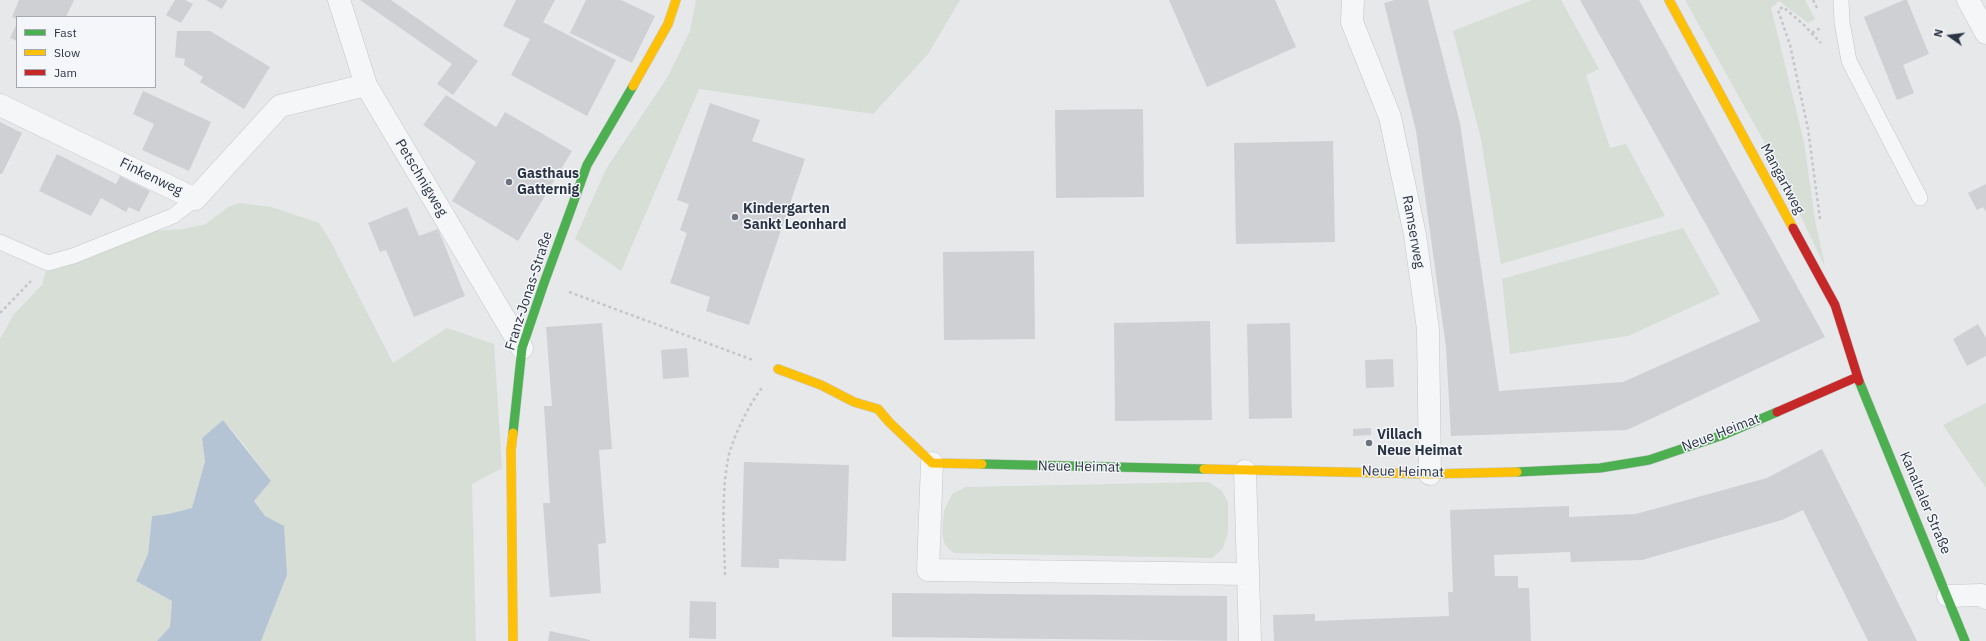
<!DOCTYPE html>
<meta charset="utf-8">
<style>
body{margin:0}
#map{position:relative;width:1986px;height:641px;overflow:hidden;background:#e6e8ea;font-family:"IBM Plex Sans",sans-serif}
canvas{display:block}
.legend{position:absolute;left:16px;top:16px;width:140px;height:72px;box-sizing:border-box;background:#f4f6f9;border:1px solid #a4a8b1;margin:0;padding:5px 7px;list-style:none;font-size:12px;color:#2b3445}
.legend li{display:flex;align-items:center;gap:8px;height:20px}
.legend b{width:20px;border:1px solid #a4a8b1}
.north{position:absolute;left:1930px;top:16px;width:40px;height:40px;-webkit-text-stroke:3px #f4f6f9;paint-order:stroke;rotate:284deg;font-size:11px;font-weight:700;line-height:16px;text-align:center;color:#2b3445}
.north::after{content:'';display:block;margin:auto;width:14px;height:18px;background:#2b3445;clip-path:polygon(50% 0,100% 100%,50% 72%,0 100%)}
</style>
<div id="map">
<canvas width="1986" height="641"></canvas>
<ul class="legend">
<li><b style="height:5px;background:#4caf50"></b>Fast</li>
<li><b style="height:5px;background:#ffc107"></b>Slow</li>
<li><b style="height:5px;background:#c62828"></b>Jam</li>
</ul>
<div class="north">N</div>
</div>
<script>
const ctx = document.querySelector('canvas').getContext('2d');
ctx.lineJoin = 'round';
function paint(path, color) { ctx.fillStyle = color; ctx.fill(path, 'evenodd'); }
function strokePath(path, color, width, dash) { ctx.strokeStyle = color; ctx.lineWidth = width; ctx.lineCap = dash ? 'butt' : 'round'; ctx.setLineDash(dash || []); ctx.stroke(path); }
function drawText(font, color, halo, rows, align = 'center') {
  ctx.font = font + ' "IBM Plex Sans",sans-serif'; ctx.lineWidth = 3; ctx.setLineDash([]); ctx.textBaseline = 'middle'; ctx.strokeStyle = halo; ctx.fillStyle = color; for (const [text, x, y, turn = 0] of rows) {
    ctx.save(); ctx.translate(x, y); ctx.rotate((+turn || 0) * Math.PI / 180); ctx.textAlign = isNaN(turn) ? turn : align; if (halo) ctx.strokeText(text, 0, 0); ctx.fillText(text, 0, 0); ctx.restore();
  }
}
paint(new Path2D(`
 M 696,0 L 960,0 L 928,54 L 873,114 L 699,89 L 621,271 L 575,239 L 606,169 L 667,78 L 690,31 Z
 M 1532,0 L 1561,0 L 1599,69 L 1586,75 L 1610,148 L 1626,144 L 1665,216 L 1501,264 L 1481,139 L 1453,31 Z
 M 1685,0 L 1805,0 L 1815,19 L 1808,23 L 1779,1 L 1771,8 L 1804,142 L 1815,220 L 1825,267 L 1772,156 Z
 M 240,203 L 271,207 L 319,223 L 331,242 L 393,363 L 447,328 L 494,344 L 502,468 L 472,484 L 476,641 L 261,641 L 287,575 L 265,516 L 254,501 L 271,481 L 242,442 L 223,420 L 202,438 L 205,460 L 192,508 L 168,514 L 152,516 L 148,554 L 136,581 L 172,601 L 170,627 L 157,641 L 0,641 L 0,339 L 14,314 L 42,285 L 48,263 L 154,231 L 184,229 L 206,224 L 228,207 Z
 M 1683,228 L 1720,294 L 1628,336 L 1510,354 L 1502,279 Z
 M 1986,403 L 1986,488 L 1943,425 Z
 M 1208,482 L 1221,490 L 1228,502 L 1228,532 L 1223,548 L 1212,558 L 954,553 L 945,545 L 942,533 L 944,511 L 952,494 L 966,487 Z`), '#d6ded6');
paint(new Path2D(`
 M 223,420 L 271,481 L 254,501 L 265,516 L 284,526 L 287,575 L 261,641 L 157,641 L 170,627 L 172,601 L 136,581 L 148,554 L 152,516 L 168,514 L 192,508 L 205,461 L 202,438 Z`), '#b4c4d5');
paint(new Path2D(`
 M 19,0 L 74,0 L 66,17 L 17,17 L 17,19 L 12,17 Z
 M 175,0 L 185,0 L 193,4 L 181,23 L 166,15 Z
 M 206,0 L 227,0 L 222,9 Z
 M 360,0 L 391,0 L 478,61 L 453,95 L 437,84 L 452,64 Z
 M 516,0 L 555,0 L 543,22 L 616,60 L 587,116 L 511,75 L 530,39 L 503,26 Z
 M 586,0 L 621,0 L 655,16 L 632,63 L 570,33 Z
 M 1169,0 L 1275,0 L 1296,47 L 1207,87 Z
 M 1395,0 L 1428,0 L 1460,123 L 1499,391 L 1623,382 L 1760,321 L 1580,0 L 1639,0 L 1825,337 L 1627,430 L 1451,436 L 1446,347 L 1416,131 L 1384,3 Z
 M 1904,0 L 1907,0 L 1929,54 L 1903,65 L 1914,93 L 1897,100 L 1864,17 Z
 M 17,23 L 17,41 L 10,38 Z
 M 177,31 L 210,31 L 270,67 L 244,109 L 200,82 L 203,77 L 184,65 L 185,59 L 175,57 Z
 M 143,91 L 211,122 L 189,171 L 142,150 L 154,124 L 133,114 Z
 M 446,95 L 496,127 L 505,112 L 572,151 L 518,241 L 452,201 L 476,162 L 423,125 Z
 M 710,103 L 760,120 L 752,141 L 805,159 L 749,325 L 706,311 L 710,297 L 670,283 L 687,233 L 680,230 L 689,204 L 677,200 Z
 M 1143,109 L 1144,197 L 1056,198 L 1055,110 Z
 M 0,122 L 22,133 L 2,174 L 0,174 Z
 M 1333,141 L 1335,242 L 1236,244 L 1234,143 Z
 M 57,154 L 116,184 L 120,176 L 150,191 L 139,212 L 129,207 L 126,212 L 101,198 L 91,216 L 39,191 Z
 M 1986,184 L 1986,212 L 1983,207 L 1977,210 L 1968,193 Z
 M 407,207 L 419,236 L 438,229 L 465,296 L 414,317 L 386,250 L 380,252 L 368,223 Z
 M 1034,251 L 1035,339 L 944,340 L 943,252 Z
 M 1210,321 L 1212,420 L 1115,421 L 1114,323 Z
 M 602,323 L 612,449 L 599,450 L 606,543 L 598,544 L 601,593 L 550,597 L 543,503 L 550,503 L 544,406 L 552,406 L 546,327 Z
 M 1290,323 L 1292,418 L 1249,419 L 1247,324 Z
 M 1978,324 L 1986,338 L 1986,356 L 1967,366 L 1953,339 Z
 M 687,348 L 689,377 L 663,379 L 661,350 Z
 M 1393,359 L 1394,387 L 1366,388 L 1365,360 Z
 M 1371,428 L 1371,435 L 1353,436 L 1353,429 Z
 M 1822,449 L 1917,641 L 1868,641 L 1803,510 L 1782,520 L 1642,560 L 1571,562 L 1570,552 L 1494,555 L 1495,576 L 1518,576 L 1518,588 L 1529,588 L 1531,641 L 1274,641 L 1273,615 L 1315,614 L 1315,621 L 1449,616 L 1448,592 L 1453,592 L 1450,510 L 1569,506 L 1569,517 L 1636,514 L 1767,478 Z
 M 744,462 L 849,465 L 846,561 L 779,559 L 779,568 L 741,567 Z
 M 892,593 L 1227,596 L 1227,641 L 892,637 Z
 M 690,601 L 716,602 L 716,639 L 689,638 Z
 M 550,631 L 590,640 L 590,641 L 548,641 Z`), '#ced0d3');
const lane = new Path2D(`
 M 1841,0 L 1842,22 L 1849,61 L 1920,198
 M 0,242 L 48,263 L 73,256 L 173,216 L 195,199`);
const street = new Path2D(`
 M 339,0 L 366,85 L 522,348
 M 1353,0 L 1352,22 L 1390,117 L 1415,235 L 1428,329 L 1430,474
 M 1968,0 L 1986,33
 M 0,105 L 195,199 L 280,106 L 366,85
 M 932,463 L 928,570 L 1248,574
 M 1245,471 L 1250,641
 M 1948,596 L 1981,595 L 1986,598`);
const fast = new Path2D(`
 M 1859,381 L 1965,641
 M 513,433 L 522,348 L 544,283 L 587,165 L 633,86
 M 982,464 L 1204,469
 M 1517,472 L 1600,468 L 1649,460 L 1723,435 L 1777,412`);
const slow = new Path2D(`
 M 1669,0 L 1793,228
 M 633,86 L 668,24 L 676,0
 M 778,369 L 821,385 L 854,402 L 878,409 L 889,422 L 932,463 L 982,464
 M 513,433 L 511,450 L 513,641
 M 1204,469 L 1430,474 L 1517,472`);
const jam = new Path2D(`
 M 1793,228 L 1835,305 L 1859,381
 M 1777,412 L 1857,377`);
strokePath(lane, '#c4c6c8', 16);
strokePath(street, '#c4c6c8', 23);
strokePath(fast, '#c4c6c8', 10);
strokePath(slow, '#c4c6c8', 10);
strokePath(jam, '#c4c6c8', 10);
strokePath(new Path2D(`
 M 1813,0 L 1818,10
 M 1812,33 L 1820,28
 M 1820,219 L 1808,129 L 1790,45 L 1778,10 L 1783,7 L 1803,24 L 1821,43
 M 569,292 L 753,360
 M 0,313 L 31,281
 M 725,575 C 724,537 721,497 728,459 C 731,441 750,402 762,388`), '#c5c6ca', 2.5, [3, 3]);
strokePath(lane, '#f5f6f7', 15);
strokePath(street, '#f5f6f7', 22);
strokePath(fast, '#4caf50', 9);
strokePath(slow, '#ffc107', 9);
strokePath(jam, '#c62828', 9);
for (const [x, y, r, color] of [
 [509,182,4,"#6c737f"],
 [735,217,4,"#6c737f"],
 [1369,443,4,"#6c737f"]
]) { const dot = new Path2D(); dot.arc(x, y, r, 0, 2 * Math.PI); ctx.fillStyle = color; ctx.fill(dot); strokePath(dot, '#f4f6f9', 1.5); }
drawText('bold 14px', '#2b3445', '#f4f6f9', [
 ["Gasthaus",517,174],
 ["Gatternig",517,190],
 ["Kindergarten",743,209],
 ["Sankt Leonhard",743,225],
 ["Villach",1377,435],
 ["Neue Heimat",1377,451]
], 'left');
drawText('14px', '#2b3445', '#f4f6f9', [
 ["Finkenweg",151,177,26],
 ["Petschnigweg",421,178,59],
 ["Mangartweg",1782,179,62],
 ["Ramserweg",1413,232,80],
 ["Franz-Jonas-Straße",529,291,-72],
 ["Neue Heimat",1721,433,-21],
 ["Neue Heimat",1079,467,1],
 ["Neue Heimat",1403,472,1],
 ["Kanaltaler Straße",1925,503,67]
]);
</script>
